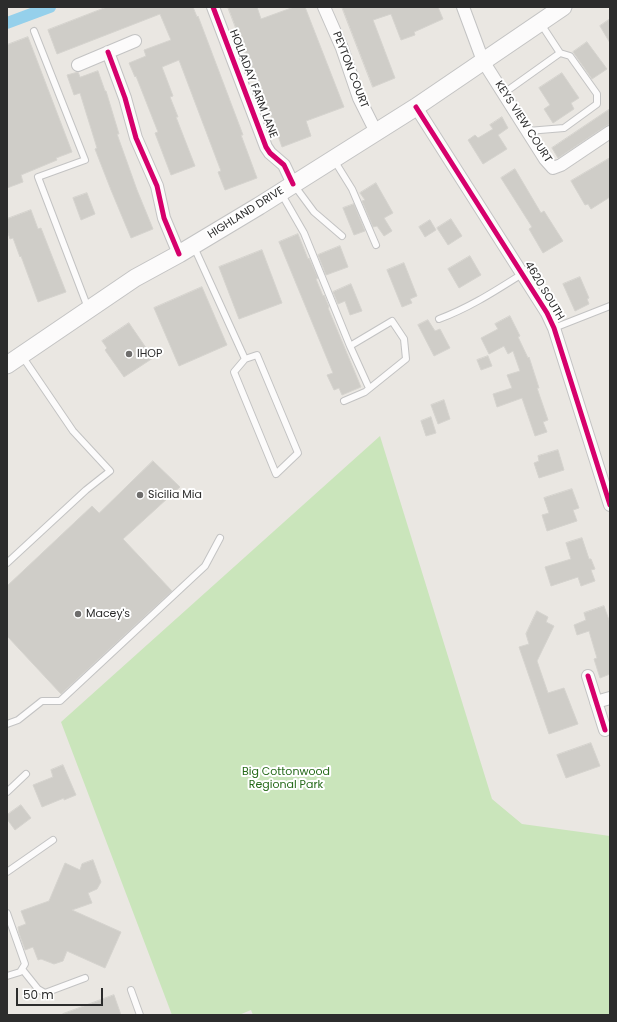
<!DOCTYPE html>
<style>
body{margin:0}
#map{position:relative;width:617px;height:1022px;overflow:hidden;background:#eae7e2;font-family:Poppins,sans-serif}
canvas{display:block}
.frame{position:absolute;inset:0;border:8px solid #2c2c2c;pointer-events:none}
.scale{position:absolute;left:16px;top:988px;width:87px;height:18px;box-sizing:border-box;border:2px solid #2c2c2c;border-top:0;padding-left:5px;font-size:12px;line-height:14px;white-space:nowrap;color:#2c2c2c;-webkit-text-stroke:3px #fff;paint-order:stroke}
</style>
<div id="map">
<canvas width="617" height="1022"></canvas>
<div class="frame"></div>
<div class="scale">50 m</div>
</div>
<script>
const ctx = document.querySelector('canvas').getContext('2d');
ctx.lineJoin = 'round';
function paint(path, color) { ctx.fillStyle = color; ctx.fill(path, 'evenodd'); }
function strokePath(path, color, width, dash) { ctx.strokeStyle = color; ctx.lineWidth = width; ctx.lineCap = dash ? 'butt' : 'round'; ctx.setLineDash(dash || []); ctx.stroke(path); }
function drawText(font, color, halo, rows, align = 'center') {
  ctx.font = font + ' Poppins,sans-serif'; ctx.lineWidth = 4; ctx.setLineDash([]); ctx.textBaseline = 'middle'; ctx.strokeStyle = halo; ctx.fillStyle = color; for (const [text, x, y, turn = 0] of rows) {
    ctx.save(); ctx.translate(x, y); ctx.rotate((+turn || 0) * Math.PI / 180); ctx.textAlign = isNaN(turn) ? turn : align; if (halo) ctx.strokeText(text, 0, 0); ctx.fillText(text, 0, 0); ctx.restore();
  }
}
paint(new Path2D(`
 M 380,436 L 492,799 L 522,824 L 610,836 L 610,1015 L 253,1015 L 251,1010 L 239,1015 L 172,1015 L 61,722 Z`), '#cae5bb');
strokePath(new Path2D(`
 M 7,23 L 50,7`), '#95d0eb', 12);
const building = new Path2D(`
 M 107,7 L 193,7 L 197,17 L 198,16 L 243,135 L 241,135 L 257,178 L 225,190 L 218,172 L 221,171 L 179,60 L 162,67 L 173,96 L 170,97 L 178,117 L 176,117 L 195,166 L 171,175 L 155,133 L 158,132 L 136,76 L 135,77 L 129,63 L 146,56 L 144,50 L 171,40 L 160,14 L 57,54 L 48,30 Z
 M 228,7 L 257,7 L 261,19 L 294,7 L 305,7 L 344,107 L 306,121 L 311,136 L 282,147 L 256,74 L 254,75 Z
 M 342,7 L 438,7 L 443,19 L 414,32 L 415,35 L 401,40 L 391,14 L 373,20 L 395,78 L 373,87 Z
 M 610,19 L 610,43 L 600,26 Z
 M 28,37 L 72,152 L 56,158 L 57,160 L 21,175 L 23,182 L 7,188 L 7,45 Z
 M 587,42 L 607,69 L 592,79 L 573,52 Z
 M 98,71 L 105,91 L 106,91 L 119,134 L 117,134 L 137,190 L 153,229 L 131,238 L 111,190 L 95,149 L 97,148 L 80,93 L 74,95 L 67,75 L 78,72 L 80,77 Z
 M 562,73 L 579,98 L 571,103 L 574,109 L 553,123 L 544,109 L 550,105 L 539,88 Z
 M 610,109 L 610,124 L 606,126 L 558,158 L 552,148 Z
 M 502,117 L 508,128 L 498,135 L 507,149 L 483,164 L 468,140 L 475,135 L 478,138 L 493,129 L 490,125 Z
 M 610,158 L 610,197 L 591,209 L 588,204 L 585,205 L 571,181 Z
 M 515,169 L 541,213 L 544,211 L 563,241 L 543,253 L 529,229 L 532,227 L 501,178 Z
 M 376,183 L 393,213 L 384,218 L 392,231 L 384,236 L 377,226 L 373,227 L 362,201 L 365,200 L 360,193 Z
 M 87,193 L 95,214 L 81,220 L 73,198 Z
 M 354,204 L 365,231 L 354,235 L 343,208 Z
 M 31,210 L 38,229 L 41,228 L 66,292 L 38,302 L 21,256 L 20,257 L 13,238 L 10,239 L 7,230 L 7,219 Z
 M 451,219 L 462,236 L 448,245 L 437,228 Z
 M 430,220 L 436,230 L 425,237 L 419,227 Z
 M 298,234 L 308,259 L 309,258 L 318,278 L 316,279 L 323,296 L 324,295 L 329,307 L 328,308 L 361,387 L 342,395 L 339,388 L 334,390 L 327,375 L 333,373 L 279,242 Z
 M 340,246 L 348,267 L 326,275 L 318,255 Z
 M 262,250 L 282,303 L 239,319 L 219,267 Z
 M 470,256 L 481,275 L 459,288 L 448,269 Z
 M 404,263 L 417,296 L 410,299 L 412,303 L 402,307 L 387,270 Z
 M 580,277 L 589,298 L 587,299 L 589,304 L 575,311 L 563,284 Z
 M 351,284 L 362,311 L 350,315 L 345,301 L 338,304 L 333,292 Z
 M 202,287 L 227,345 L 179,366 L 154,308 Z
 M 510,316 L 520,336 L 518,337 L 528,358 L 529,357 L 539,388 L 537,388 L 548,420 L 543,422 L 547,432 L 535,436 L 522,398 L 497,407 L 493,394 L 512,388 L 507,375 L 520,371 L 513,351 L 508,354 L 504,346 L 489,354 L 481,338 L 498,329 L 495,324 Z
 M 428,320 L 435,331 L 440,329 L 450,348 L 434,356 L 418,325 Z
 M 129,323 L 153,358 L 124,377 L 105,350 L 107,348 L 102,341 Z
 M 488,356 L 492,366 L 481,370 L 477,360 Z
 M 444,400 L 450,419 L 438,424 L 431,405 Z
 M 431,417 L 436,433 L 426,436 L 421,421 Z
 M 558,450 L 564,470 L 539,478 L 534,463 L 539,461 L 538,456 Z
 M 153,461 L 180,487 L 123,539 L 172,591 L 61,694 L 7,636 L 7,586 L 92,506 L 99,513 Z
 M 572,489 L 579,508 L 573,510 L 577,521 L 547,531 L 542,515 L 549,513 L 544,498 Z
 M 582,538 L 589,559 L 591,559 L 595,569 L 591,570 L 595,581 L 581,586 L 578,577 L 551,586 L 545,567 L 571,559 L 566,543 Z
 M 604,606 L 610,623 L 610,674 L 600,678 L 594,659 L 597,658 L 589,631 L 577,635 L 574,625 L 586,620 L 584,613 Z
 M 537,611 L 548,617 L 546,622 L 554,626 L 537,661 L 548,693 L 564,688 L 578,724 L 549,734 L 519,647 L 529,644 L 526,634 Z
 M 591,743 L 600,766 L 566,778 L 557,755 Z
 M 63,765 L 76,795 L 64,800 L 64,798 L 42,807 L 33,785 L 53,777 L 51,770 Z
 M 21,805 L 31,818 L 15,830 L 7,819 L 7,815 Z
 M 93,860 L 101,882 L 97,889 L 88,893 L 92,903 L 72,910 L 121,932 L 105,968 L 67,951 L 63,961 L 54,964 L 41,959 L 38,960 L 33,947 L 25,950 L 19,933 L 18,927 L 26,924 L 21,911 L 49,901 L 65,863 L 80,870 L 82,864 Z
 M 114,995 L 121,1015 L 64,1015 L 63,1014 Z`);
paint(building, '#cfcdc8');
strokePath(building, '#d5d3ce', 1);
const lane = new Path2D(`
 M 541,24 L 560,53
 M 34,31 L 85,160 L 38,177 L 88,308
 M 504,93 L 560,53 L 570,56 L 597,94 L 597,104 L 564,128 L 528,131
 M 334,160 L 352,189 L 376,245
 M 294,185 L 314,212 L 342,236
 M 281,193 L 304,233 L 350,346 L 392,321 L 404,339 L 406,359 L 365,392 L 344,401
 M 194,247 L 245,359 L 234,372 L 276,474 L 298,453 L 257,355 L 245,359
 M 439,319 C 469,308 495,291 522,274
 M 554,328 L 610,306
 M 350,346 L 369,388
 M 7,563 L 86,490 L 110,471 L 73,431 L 22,356
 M 7,724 L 18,720 L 42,701 L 60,701 L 205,566 L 220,538
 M 7,792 L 26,774
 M 7,872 L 53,840
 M 7,913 L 25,964 L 20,972 L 7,976
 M 22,969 L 38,989 L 45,993 L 85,978
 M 131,990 L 140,1015`);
const street = new Path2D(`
 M 213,7 L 266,147 L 270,153 L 284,165 L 293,184
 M 324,7 L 342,48 L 359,98 L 376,132
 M 463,7 L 483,61 L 545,159 L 553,168 L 561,165 L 610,132
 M 108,52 L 125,98 L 136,138 L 157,186 L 164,218 L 179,254
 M 78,65 L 135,41
 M 416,107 L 547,313 L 554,328 L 610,505
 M 588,676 L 605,730
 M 596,702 L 610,698`);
const secondary = new Path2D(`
 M 7,365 L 135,278 L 179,254 L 259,206 L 416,107 L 563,7`);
strokePath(lane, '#c3c3c3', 8);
strokePath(street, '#c3c3c3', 14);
strokePath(secondary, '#c3c3c3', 19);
strokePath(lane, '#fcfbfb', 6);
strokePath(street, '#fcfbfb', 12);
strokePath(secondary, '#fcfbfb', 17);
strokePath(new Path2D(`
 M 213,7 L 266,147 L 270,153 L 284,165 L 293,184
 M 108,52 L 125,98 L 136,138 L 157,186 L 164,218 L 179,254
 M 416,107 L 547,313 L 554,328 L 610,505
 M 588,676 L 605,730`), '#d6006c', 5);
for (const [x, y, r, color] of [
 [129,354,4,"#6e6d6c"],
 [140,495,4,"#6e6d6c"],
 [78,614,4,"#6e6d6c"]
]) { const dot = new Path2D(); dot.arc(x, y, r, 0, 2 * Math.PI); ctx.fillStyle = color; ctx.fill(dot); strokePath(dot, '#fff', 1.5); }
drawText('11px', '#2c2c2c', '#fff', [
 ["PEYTON COURT",350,70,69],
 ["HOLLADAY FARM LANE",253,84,69],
 ["KEYS VIEW COURT",523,122,57],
 ["HIGHLAND DRIVE",246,213,-32],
 ["4620 SOUTH",544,291,59]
]);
drawText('11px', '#2c2c2c', '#fff', [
 ["IHOP",137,354],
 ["Sicilia Mia",148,495],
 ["Macey's",86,614]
], 'left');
drawText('11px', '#266a1a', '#fff', [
 ["Big Cottonwood",286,772],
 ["Regional Park",286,785]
]);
</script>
